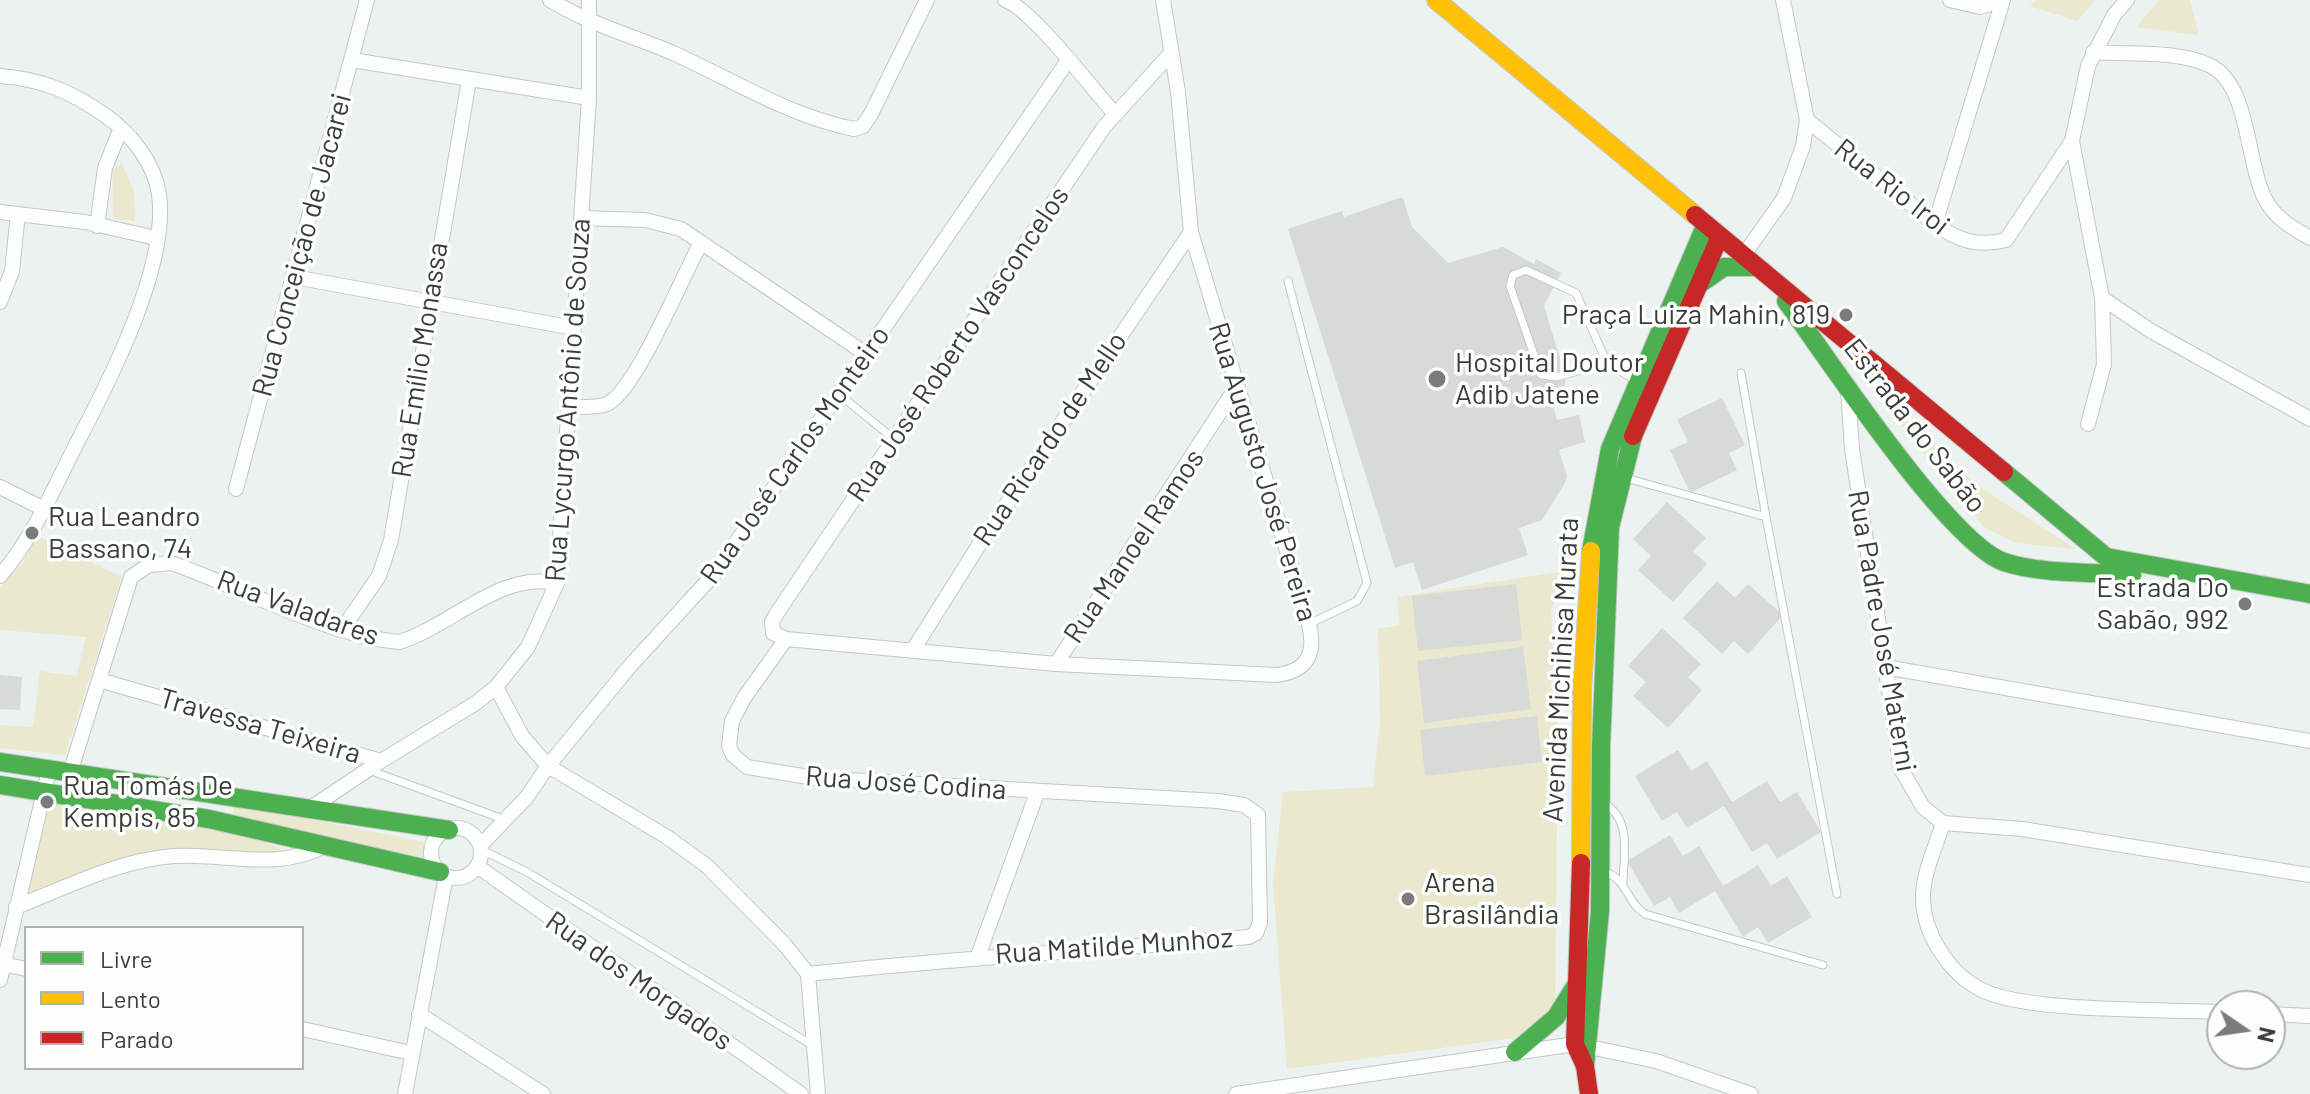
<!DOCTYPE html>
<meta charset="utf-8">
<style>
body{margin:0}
#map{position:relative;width:2310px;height:1094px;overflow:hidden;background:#ecf2ef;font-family:Barlow,sans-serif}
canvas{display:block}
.legend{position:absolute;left:24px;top:926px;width:280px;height:144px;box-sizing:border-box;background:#fdfffd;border:2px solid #afb2af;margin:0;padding:10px 14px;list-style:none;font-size:24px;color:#3a3e3b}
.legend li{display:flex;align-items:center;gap:16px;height:40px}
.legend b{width:40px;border:2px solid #afb2af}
.north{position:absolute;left:2206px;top:990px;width:80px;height:80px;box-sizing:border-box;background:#fdfffd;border:2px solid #afb2af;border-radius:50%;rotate:103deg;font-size:22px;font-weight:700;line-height:32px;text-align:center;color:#3a3e3b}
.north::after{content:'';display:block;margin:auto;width:28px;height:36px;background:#787d7a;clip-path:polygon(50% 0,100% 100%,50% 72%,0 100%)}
</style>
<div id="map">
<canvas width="2310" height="1094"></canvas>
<ul class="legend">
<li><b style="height:10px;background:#4caf50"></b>Livre</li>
<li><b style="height:10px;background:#ffc107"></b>Lento</li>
<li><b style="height:10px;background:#c62828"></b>Parado</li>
</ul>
<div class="north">N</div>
</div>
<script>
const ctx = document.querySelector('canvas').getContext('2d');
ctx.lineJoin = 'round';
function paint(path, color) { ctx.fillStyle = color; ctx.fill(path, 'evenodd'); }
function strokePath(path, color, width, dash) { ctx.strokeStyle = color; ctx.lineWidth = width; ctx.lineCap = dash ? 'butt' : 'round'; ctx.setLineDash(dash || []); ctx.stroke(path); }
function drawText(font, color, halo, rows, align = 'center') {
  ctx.font = font + ' Barlow,sans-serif'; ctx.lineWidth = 7; ctx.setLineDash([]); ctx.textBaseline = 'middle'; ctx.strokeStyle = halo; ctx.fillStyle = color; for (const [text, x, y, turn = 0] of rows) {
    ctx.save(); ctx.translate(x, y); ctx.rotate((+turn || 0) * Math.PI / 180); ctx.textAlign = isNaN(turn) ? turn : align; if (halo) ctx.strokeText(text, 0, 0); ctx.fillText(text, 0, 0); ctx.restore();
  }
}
paint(new Path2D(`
 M 2036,0 L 2095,0 L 2077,21 L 2030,6 Z
 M 2159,0 L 2190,0 L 2199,35 L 2136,27 Z
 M 122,163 L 134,192 L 135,221 L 113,219 L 113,169 Z
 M 1875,392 L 1981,488 L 2076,549 L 2016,543 L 1984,527 Z
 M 37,536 L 122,577 L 65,755 L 0,748 L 0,725 L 33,727 L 40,671 L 76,676 L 86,637 L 0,630 L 0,587 L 22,564 Z
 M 1564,571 L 1551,611 L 1558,730 L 1555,1005 L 1515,1038 L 1287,1069 L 1273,884 L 1283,792 L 1373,787 L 1380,722 L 1378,629 L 1400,625 L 1397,597 Z
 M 44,795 L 228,825 L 302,859 L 175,855 L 24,904 Z
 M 235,804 L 425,842 L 422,857 L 232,819 Z`), '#eae8cf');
paint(new Path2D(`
 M 1399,198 L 1403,198 L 1412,227 L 1448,263 L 1503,247 L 1534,264 L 1536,259 L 1561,273 L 1544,306 L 1565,375 L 1565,395 L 1551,399 L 1557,420 L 1579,415 L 1585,442 L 1559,450 L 1567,476 L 1565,483 L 1542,520 L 1519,528 L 1528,555 L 1422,590 L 1413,562 L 1395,568 L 1288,229 L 1342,211 L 1344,217 Z
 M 1722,398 L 1745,445 L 1729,453 L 1737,470 L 1690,493 L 1670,450 L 1688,442 L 1677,419 Z
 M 1667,502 L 1706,538 L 1693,551 L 1707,564 L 1673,602 L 1638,570 L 1651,556 L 1633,539 Z
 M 1717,581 L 1735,598 L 1748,584 L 1783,615 L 1748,654 L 1734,641 L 1722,654 L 1683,618 Z
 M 1516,584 L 1522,640 L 1418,651 L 1412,596 Z
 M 1662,628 L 1701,664 L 1688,677 L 1702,690 L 1668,728 L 1633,696 L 1646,682 L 1628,666 Z
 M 1523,647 L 1531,709 L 1424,723 L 1417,661 Z
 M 0,675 L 22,677 L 20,710 L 0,709 Z
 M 1537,716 L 1542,762 L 1425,776 L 1420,730 Z
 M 1678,750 L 1691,771 L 1707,761 L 1732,802 L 1767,781 L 1780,802 L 1797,792 L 1821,832 L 1777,859 L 1767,843 L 1752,852 L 1724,806 L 1687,828 L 1677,812 L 1662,821 L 1635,776 Z
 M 1670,835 L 1683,856 L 1699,846 L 1723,886 L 1758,865 L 1771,886 L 1787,876 L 1812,917 L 1768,943 L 1758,927 L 1743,937 L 1715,891 L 1679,913 L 1670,897 L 1654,906 L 1627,861 Z`), '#d7dad7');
const lane = new Path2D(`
 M 1288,281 L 1367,583 L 1357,601 L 1309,624
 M 1607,363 L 1556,377 L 1541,375 L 1510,286 L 1513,275 L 1526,270 L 1576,293 L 1607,363 L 1635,380
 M 840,395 L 894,439
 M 1622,477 L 1766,517 L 1741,373
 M 1766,517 L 1837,894
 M 369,770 L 503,819
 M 1602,802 C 1632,818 1624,852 1623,882
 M 480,849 L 527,872 L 812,1045
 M 1602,871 C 1628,878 1625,901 1645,914 L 1823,965`);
const street = new Path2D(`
 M 550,0 C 587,23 633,36 673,53 C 731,79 791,117 854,129 L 863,126 L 871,114 L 927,0
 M 589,0 L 589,98 L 557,583 L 528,647 L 496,687 L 522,736 L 548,766 L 667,837 L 707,866 L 785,945 L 808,974 L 818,1094
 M 1005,0 C 1031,8 1093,90 1115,114
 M 1163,0 L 1178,92 L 1191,232 L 1309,624 C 1316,654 1308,671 1276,675 L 1056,664 L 786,639 L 773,633 L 772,622 L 777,613 L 1104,127 L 1171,53
 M 1950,0 L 1980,7 L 2002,0
 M 2093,52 C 2129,55 2176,50 2209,65 C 2252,85 2245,168 2268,204 C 2278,220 2294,229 2310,238
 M 352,60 L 589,98
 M 0,76 C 42,79 72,92 106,116 C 131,134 154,162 159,194 C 169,264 111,378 79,439 C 55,485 34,537 0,576
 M 1807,120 L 1935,224 C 1959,241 1977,247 2006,240 L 2072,141
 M 0,212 L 85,222 L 156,238
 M 581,218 L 645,220 L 681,229 L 866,354
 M 1935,224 L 2003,0
 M 97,226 L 105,168 L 121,128
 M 1743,256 L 1784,198 L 1803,146 L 1807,120 L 1783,0
 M 294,277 L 574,328
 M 2102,298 L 2151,331 L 2310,419
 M 0,302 L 12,271 L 18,214
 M 1848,390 L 1852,449 L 1901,769 L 1923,807 L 1943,823 L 2022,829 L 2310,875
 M 570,407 C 581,407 596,408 607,404 C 636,391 683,274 701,243
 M 2088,424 L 2104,364 L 2102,298 L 2072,141 L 2088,66 L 2114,15 L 2127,0
 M 0,487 L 42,508
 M 236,489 L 367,0
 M 343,628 L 379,576 L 391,540 L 469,80
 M 786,639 L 744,698 L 732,721 L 729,746 L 733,755 L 747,767 L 815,778 L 1218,801 L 1244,805 L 1258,815 L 1260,922 L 1256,933 L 1249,937 C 1102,950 955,958 808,974
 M 913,650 L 979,545 L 1191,232
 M 1056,664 L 1237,386
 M 1885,667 L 2310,741
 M 99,680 L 381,761 L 476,703 L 496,687
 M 70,773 L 131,577 L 149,565 L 171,563 C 241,587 326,635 399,642 C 450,627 501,570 557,583
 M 309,809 L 381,761
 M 1943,823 C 1936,847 1922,874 1923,900 C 1924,934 1949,973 1980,989 C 2024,1013 2166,1009 2222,1012
 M431 853a25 25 0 1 1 50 0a25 25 0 1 1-50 0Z
 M 480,846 L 526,798 L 548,766 L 630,666 L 715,573 L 1067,62
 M 477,866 L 801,1094
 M 16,907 C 67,887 119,860 174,856 C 227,853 277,872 326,845
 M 978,956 L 1037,793
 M 3,964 L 26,969
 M 0,980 L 49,770
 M 419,1014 L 543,1094
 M 2270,1014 L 2310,1016
 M 302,1029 L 411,1053
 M 405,1094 L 446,876
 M 1236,1094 L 1575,1044 L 1656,1061 L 1751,1094`);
const fast = new Path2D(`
 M 1701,283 L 1724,267 L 1754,267
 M 1786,301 C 1827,357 1948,542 2004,562 C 2039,574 2094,572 2132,575
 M 2004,472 L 2106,557 L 2310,594
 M 1591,551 L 1610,449 L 1706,224
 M 0,762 L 449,830
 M 0,785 L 209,819 L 440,872
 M 1515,1052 L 1556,1017 L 1576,985
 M 1585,1066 L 1600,911 L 1601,747 L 1610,527 L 1633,436`);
const slow = new Path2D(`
 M 1436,0 L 1695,215
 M 1581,863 L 1582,690 L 1591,551`);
const jam = new Path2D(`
 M 1695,215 L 2004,472
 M 1633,436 L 1720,236
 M 1581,863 L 1575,1044 L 1585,1066 L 1589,1094`);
strokePath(lane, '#c3c8c5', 9);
strokePath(street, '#c3c8c5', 16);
strokePath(fast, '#c3c8c5', 20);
strokePath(slow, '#c3c8c5', 20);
strokePath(jam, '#c3c8c5', 20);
strokePath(lane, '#fcfdfd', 7);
strokePath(street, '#fcfdfd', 14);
strokePath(fast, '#4caf50', 18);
strokePath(slow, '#ffc107', 18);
strokePath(jam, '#c62828', 18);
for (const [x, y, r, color] of [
 [1846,315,8,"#787d7a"],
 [1437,379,10,"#787d7a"],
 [32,533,8,"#787d7a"],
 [2245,604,8,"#787d7a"],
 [47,802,8,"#787d7a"],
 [1408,899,8,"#787d7a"]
]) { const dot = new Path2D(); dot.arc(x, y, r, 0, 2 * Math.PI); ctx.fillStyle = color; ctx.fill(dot); strokePath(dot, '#fdfffd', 3); }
drawText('28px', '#3a3e3b', '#fdfffd', [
 ["Rua Rio Iroi",1892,187,38],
 ["Rua Conceição de Jacarei",302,245,-75],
 ["Rua José Roberto Vasconcelos",958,344,-56],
 ["Rua Emílio Monassa",420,360,-81],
 ["Rua Lycurgo Antônio de Souza",568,400,-86],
 ["Estrada do Sabão",1915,426,52],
 ["Rua Ricardo de Mello",1050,439,-56],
 ["Rua José Carlos Monteiro",795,455,-55],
 ["Rua Augusto José Pereira",1263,472,73],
 ["Rua Manoel Ramos",1134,546,-56],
 ["Rua Valadares",298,608,20],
 ["Rua Padre José Materni",1882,631,80],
 ["Avenida Michihisa Murata",1561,670,-87],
 ["Travessa Teixeira",260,726,16],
 ["Rua José Codina",906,783,4],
 ["Rua Matilde Munhoz",1114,946,-4],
 ["Rua dos Morgados",639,981,35]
]);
drawText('28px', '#3a3e3b', '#fdfffd', [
 ["Praça Luiza Mahin, 819",1830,315,"right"],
 ["Hospital Doutor",1455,363],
 ["Adib Jatene",1455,395],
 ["Rua Leandro",48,517],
 ["Bassano, 74",48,549],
 ["Estrada Do",2229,588,"right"],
 ["Sabão, 992",2229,620,"right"],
 ["Rua Tomás De",63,786],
 ["Kempis, 85",63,818],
 ["Arena",1424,883],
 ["Brasilândia",1424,915]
], 'left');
</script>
